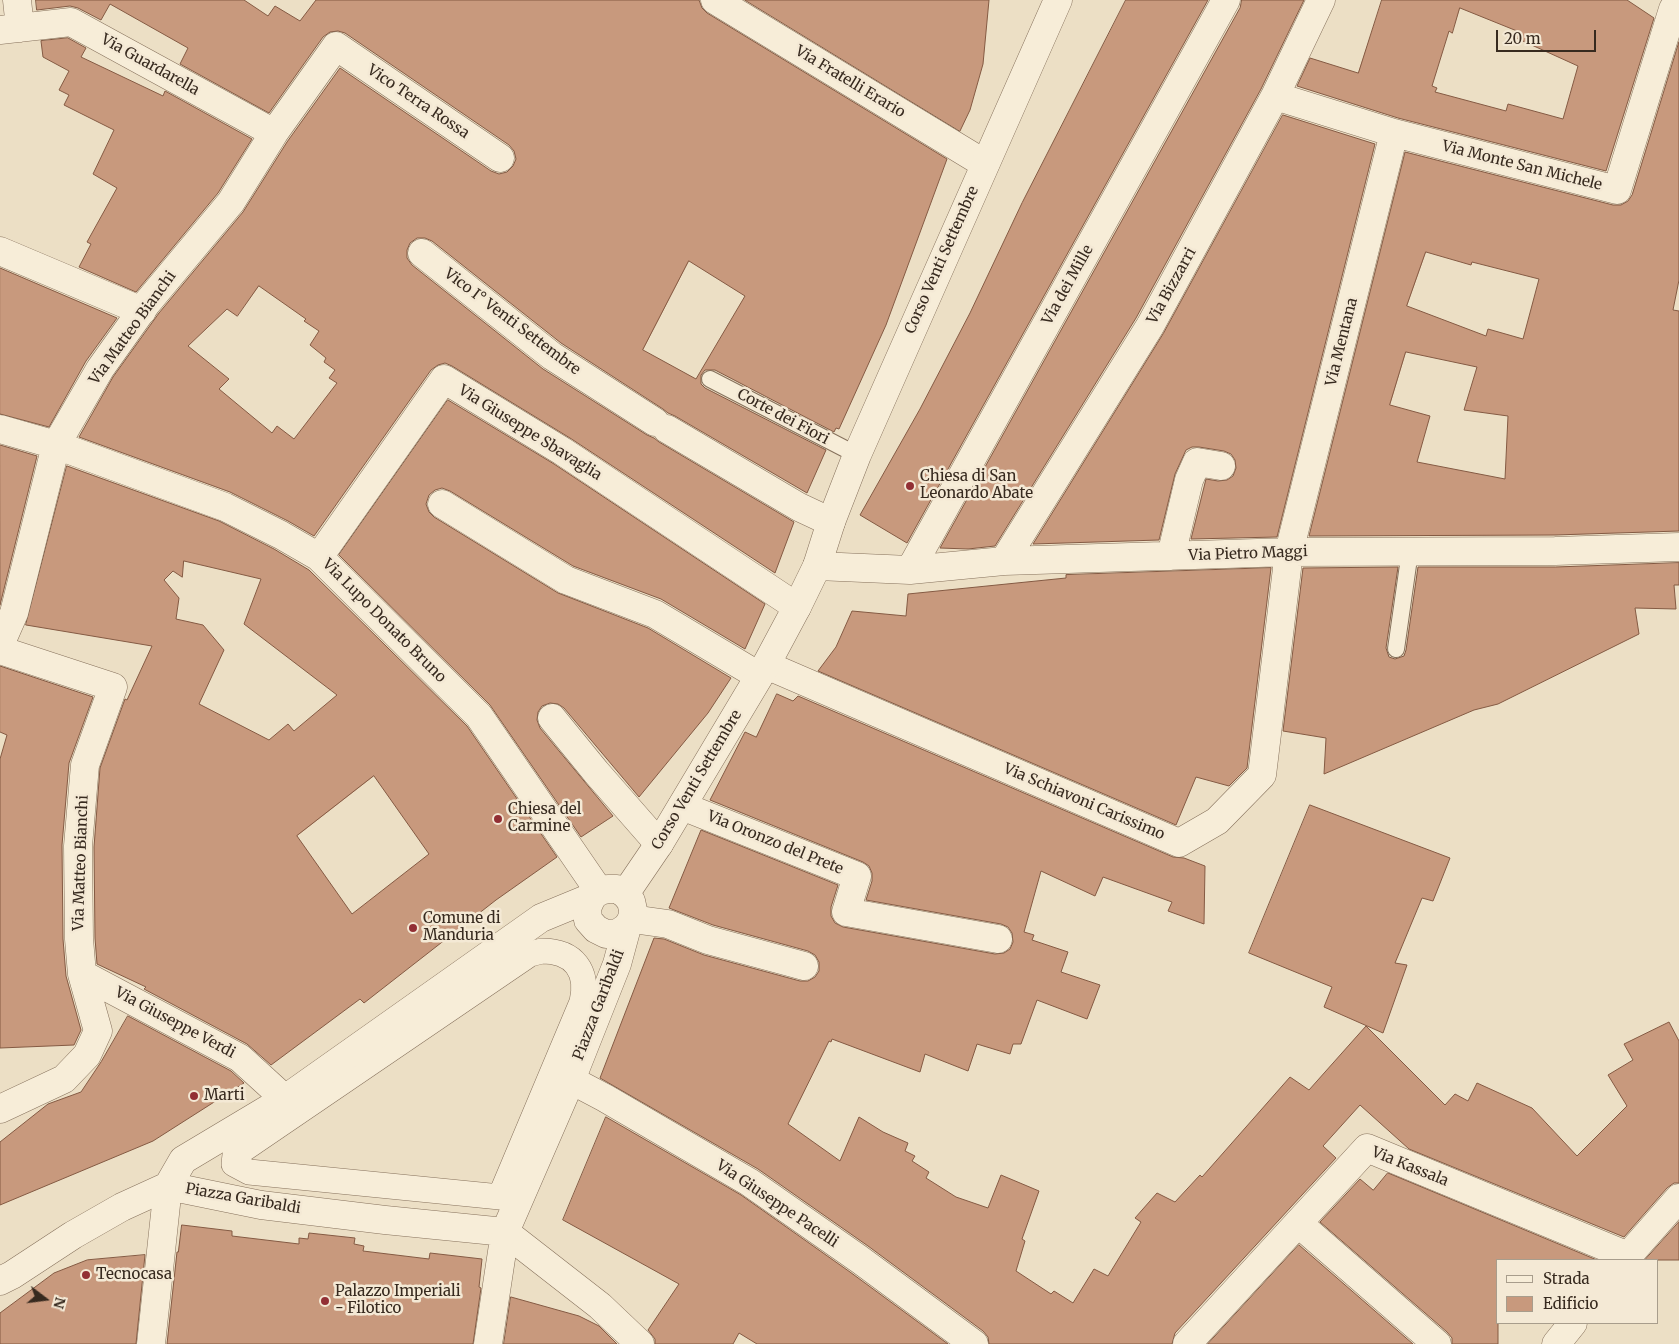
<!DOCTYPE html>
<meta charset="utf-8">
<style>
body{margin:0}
#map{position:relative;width:1679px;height:1344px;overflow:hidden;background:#ecdfc5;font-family:Merriweather,serif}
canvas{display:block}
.legend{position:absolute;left:1496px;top:1259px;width:162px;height:65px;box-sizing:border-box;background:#f4e9d5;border:1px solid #a89d8c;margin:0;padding:6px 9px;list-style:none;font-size:15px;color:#372a1f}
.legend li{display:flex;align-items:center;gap:10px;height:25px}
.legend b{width:25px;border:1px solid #a89d8c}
.north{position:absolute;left:20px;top:1274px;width:50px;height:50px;-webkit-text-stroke:4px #f4e9d5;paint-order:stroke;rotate:105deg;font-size:14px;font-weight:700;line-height:20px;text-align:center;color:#372a1f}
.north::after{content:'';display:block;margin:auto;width:18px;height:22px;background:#372a1f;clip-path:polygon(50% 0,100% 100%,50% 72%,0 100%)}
.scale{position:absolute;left:1496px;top:30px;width:100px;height:22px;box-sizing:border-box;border:2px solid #372a1f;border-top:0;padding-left:6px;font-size:15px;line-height:18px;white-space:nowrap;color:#372a1f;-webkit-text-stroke:4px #f4e9d5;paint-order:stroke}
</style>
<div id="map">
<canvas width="1679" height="1344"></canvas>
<ul class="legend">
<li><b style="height:6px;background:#f7edd8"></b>Strada</li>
<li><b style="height:14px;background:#c8997d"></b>Edificio</li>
</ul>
<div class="north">N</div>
<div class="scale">20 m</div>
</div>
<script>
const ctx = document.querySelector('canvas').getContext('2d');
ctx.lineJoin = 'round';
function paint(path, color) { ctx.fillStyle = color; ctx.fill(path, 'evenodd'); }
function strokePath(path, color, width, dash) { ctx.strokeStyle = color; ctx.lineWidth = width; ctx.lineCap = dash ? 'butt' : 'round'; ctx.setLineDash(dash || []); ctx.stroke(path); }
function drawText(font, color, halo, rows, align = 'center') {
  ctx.font = font + ' Merriweather,serif'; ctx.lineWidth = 5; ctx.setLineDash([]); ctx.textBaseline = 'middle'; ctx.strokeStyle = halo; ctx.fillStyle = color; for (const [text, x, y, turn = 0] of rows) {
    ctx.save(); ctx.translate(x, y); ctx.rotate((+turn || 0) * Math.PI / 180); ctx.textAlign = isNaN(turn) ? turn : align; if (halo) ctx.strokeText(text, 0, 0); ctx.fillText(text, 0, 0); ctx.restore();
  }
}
const building = new Path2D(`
 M 36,0 L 244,0 L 268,16 L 275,6 L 300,21 L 316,0 L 699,0 L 702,8 L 707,13 L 947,159 L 886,325 L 839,429 L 836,428 L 834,432 L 715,370 L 705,370 L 701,375 L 701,384 L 705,388 L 826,450 L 807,493 L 675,416 L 668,413 L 663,409 L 561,343 L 432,241 L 425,238 L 417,238 L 410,243 L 407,250 L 407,258 L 412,265 L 543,369 L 647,435 L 654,438 L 659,442 L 794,522 L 775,573 L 570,438 L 452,366 L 445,363 L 438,365 L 431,370 L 314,536 L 288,521 L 230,492 L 79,437 L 113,377 L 159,313 L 243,212 L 287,142 L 340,68 L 491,171 L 499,174 L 507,172 L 513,166 L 516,159 L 514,151 L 509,145 L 345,33 L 338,31 L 330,32 L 323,37 L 269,113 L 180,64 L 188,48 L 110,4 L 101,20 L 78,8 L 70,6 L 37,10 ZM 689,261 L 745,296 L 696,379 L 643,350 ZM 259,286 L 306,319 L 304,321 L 319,331 L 310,345 L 326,358 L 324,362 L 335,370 L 329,378 L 337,383 L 294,439 L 277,426 L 272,433 L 219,389 L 229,379 L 188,346 L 227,309 L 237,316 Z
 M 745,0 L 989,0 L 983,64 L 970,110 L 960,131 Z
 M 1126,0 L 1208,0 L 907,543 L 860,515 L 920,409 L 970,313 L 1022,203 Z
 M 1242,0 L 1304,0 L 1261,89 L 1136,318 L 995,546 L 968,549 L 940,548 L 1240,8 Z
 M 1382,0 L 1627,0 L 1654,18 L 1606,171 L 1398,118 L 1297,86 L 1310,58 L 1358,73 ZM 1460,8 L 1517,31 L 1514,37 L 1578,66 L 1563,119 L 1508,104 L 1506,111 L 1435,92 L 1437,88 L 1432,86 L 1449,31 L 1452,33 Z
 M 68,38 L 86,48 L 81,57 L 163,96 L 165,91 L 252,139 L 218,193 L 136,292 L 79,267 L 91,244 L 87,242 L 117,188 L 93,174 L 114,130 L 64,105 L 69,95 L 59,90 L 69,71 L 43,57 L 41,41 Z
 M 1679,42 L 1679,280 L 1673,310 L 1679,311 L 1679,531 L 1555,535 L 1309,536 L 1405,152 L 1613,205 L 1621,205 L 1628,201 L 1632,195 ZM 1426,252 L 1471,265 L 1472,262 L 1539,279 L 1523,339 L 1488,329 L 1486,336 L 1407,306 ZM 1406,352 L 1477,367 L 1464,410 L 1508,416 L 1505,479 L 1417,462 L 1430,416 L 1390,405 Z
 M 1283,115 L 1375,144 L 1277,537 L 1191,539 L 1206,479 L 1218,481 L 1227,480 L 1233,476 L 1236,468 L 1235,460 L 1231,454 L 1224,451 L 1199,447 L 1192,447 L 1186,450 L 1175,474 L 1159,540 L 1033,544 L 1163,334 Z
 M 0,268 L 117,318 L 86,361 L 49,427 L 0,414 Z
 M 448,400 L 554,464 L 765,604 L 745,649 L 661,599 L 573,566 L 450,491 L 442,488 L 435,490 L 429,495 L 426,504 L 429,512 L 434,517 L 558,593 L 648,628 L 731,678 L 708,713 L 639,797 L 564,708 L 558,704 L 550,703 L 542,706 L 538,712 L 537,720 L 540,728 L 613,816 L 581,837 L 490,705 L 339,555 Z
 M 0,445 L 37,456 L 0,605 Z
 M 67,466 L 219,521 L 274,549 L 309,570 L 467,726 L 557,857 L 496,900 L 364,1003 L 360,999 L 271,1065 L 247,1044 L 144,989 L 146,987 L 97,964 L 95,938 L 94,847 L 100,768 L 125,699 L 127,700 L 152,646 L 26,625 ZM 184,561 L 261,579 L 244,624 L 337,695 L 294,731 L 288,724 L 269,740 L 199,704 L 224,650 L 203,625 L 176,619 L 179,598 L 164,580 L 173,571 L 182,577 ZM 374,776 L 429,854 L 352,914 L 297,836 Z
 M 1679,563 L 1679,585 L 1674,585 L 1676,609 L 1635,608 L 1639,634 L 1498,704 L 1474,710 L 1324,774 L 1326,738 L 1283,731 L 1303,568 L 1398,567 L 1386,648 L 1389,657 L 1395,659 L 1404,656 L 1406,650 L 1418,567 L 1555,567 Z
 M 1271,568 L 1247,768 L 1229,786 L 1196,777 L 1176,825 L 818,671 L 836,647 L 852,611 L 906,616 L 908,594 L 1066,578 L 1066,575 Z
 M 0,666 L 93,697 L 69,763 L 62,845 L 63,939 L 66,976 L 81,1030 L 74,1045 L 0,1048 L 0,759 L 7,735 L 0,732 Z
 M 777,694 L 793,701 L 798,696 L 1173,857 L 1184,858 L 1205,866 L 1204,924 L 1168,911 L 1172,902 L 1103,877 L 1095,896 L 1041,871 L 1024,932 L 1034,935 L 1032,940 L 1068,952 L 1061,972 L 1100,985 L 1087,1019 L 1037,1000 L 1021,1044 L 1013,1044 L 1010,1054 L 977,1044 L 968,1071 L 925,1054 L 920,1072 L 832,1039 L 831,1042 L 829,1041 L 788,1124 L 840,1161 L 859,1117 L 883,1132 L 908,1143 L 905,1151 L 915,1156 L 912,1161 L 929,1172 L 926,1178 L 956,1197 L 988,1208 L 1001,1175 L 1039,1191 L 1022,1239 L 1025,1241 L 1016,1271 L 1051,1294 L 1054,1291 L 1073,1303 L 1094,1269 L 1108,1276 L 1141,1222 L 1135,1218 L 1157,1193 L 1175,1202 L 1200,1175 L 1202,1177 L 1290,1077 L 1309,1090 L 1366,1026 L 1445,1105 L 1455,1094 L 1468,1101 L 1477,1083 L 1532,1108 L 1577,1156 L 1627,1106 L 1608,1075 L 1633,1060 L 1624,1044 L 1669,1022 L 1679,1041 L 1679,1183 L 1674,1183 L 1667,1188 L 1624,1237 L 1409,1149 L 1360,1105 L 1323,1146 L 1336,1158 L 1175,1333 L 1172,1344 L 989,1344 L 988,1337 L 983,1331 L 868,1246 L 758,1169 L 600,1078 L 654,938 L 664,939 L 704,955 L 800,981 L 808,981 L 815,977 L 819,971 L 819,962 L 815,955 L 808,951 L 713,925 L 669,908 L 701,830 L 838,885 L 831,907 L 831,916 L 835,923 L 843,927 L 995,954 L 1004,953 L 1010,949 L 1013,942 L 1012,933 L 1008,927 L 1001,924 L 866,900 L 872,881 L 872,873 L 869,866 L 863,862 L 710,800 L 745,732 L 756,737 Z
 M 1310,805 L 1450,858 L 1433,901 L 1422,898 L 1395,963 L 1407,965 L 1383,1033 L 1324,1007 L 1332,987 L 1249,953 Z
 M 128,1016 L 231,1071 L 244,1083 L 153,1141 L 0,1205 L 0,1142 L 48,1104 L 81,1092 L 101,1062 Z
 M 606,1117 L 741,1195 L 850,1272 L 948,1344 L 757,1344 L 739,1333 L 733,1344 L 655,1344 L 655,1339 L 648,1330 L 679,1284 L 563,1220 Z
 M 1388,1173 L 1597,1260 L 1498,1260 L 1498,1344 L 1452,1344 L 1452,1338 L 1447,1332 L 1320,1222 L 1360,1179 L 1373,1190 Z
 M 1679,1222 L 1679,1260 L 1645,1260 Z
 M 182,1225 L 232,1231 L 232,1236 L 299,1244 L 299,1238 L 308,1239 L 309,1233 L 355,1238 L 354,1244 L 364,1246 L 363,1251 L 429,1259 L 430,1253 L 482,1259 L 479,1287 L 481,1288 L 473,1344 L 167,1344 L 177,1252 L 178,1252 Z
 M 1299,1245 L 1413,1344 L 1208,1344 Z
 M 145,1255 L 136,1344 L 0,1344 L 0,1313 L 54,1273 L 87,1260 Z
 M 511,1297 L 579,1316 L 599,1326 L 617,1344 L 504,1344 Z`);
paint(building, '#c8997d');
strokePath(building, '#845a43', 1);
const service = new Path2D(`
 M 710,379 L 857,455
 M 1396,649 L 1410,551`);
const pedestrian = new Path2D(`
 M 542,951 C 574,951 589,971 582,1002 L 500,1197 L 249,1172 L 234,1164 L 235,1155 L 530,954 Z`);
const minor = new Path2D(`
 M 17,0 L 20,28
 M 715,0 L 985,164
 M 0,30 L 71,22 L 274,133
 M 1275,96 L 1394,133 L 1617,190 L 1673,9
 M 0,251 L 142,311
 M 422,253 L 552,356 L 655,422
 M 0,429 L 56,445 L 225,507 L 281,535 L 319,557 L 479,716 L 599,891
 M 667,429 L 799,507 L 831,522
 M 442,504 L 566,580 L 655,614 L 759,676
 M 1171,556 L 1189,480 L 1197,462 L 1221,466
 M 319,557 L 444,379 L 562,451 L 797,607
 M 1004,561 L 1150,326 L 1275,96 L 1321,0
 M 817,566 L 910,570 L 1004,561 L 1289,552 L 1555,551 L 1679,547
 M 910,570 L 1226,0
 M 0,645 L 14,613 L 56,445 L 100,369 L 147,303 L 231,202 L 274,133 L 336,46 L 500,158
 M 0,650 L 113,687 L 85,765 L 78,846 L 79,939 L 82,974 L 98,1031 L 87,1055 L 64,1079 L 0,1109
 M 766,665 L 1179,843 L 1217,821 L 1262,775 L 1289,552 L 1394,133
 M 552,718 L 596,772 L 659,844
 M 682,806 L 857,876 L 846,912 L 998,939
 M 632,919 L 668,924 L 708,940 L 804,966
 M 82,974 L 240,1058 L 285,1099
 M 571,1080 L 605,1098 L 749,1182 L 859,1259 L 974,1344
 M 1298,1223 L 1437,1344
 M 505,1232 L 600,1306 L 640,1344
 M 151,1344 L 168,1186 L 261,1205 L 385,1220 L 505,1232
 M 488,1344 L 505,1232
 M 1187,1344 L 1367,1148 L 1628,1256 L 1679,1198
 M 1556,1344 L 1573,1323`);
const tertiary = new Path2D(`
 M 625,894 L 659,844 L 766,665 L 797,607 L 817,566 L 831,522 L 857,455 L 1058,0
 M 505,1232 L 571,1080 L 617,964 L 627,927
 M 0,1281 L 12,1275 L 73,1235 L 122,1207 L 168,1186 L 183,1160 L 285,1099 L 541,918 L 592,897 L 599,891 L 608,889 L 617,889 L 625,894 L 631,901 L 633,910 L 632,919 L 627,927 L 618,933 L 606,934 L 596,929 L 588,920 L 587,908 L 592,897`);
strokePath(service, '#86715c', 18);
strokePath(pedestrian, '#86715c', 26);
strokePath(minor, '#86715c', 29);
strokePath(tertiary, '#86715c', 29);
strokePath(service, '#f7edd8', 16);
strokePath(pedestrian, '#f7edd8', 25);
strokePath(minor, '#f7edd8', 28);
strokePath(tertiary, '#f7edd8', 28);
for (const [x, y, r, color] of [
 [910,486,5,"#922f34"],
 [498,819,5,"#922f34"],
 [413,928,5,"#922f34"],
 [194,1096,5,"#922f34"],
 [86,1275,5,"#922f34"],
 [325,1301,5,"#922f34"]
]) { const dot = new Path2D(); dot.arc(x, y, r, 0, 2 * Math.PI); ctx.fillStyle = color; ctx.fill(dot); strokePath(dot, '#f4e9d5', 2); }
drawText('15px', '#372a1f', '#f4e9d5', [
 ["Via Guardarella",150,65,29],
 ["Via Fratelli Erario",850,82,31],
 ["Vico Terra Rossa",418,102,34],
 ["Via Monte San Michele",1522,166,14],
 ["Corso Venti Settembre",942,260,-66],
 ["Via dei Mille",1068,285,-61],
 ["Via Bizzarri",1172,286,-61],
 ["Vico I° Venti Settembre",512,322,37],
 ["Via Matteo Bianchi",133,328,-54],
 ["Via Mentana",1342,342,-76],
 ["Corte dei Fiori",783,417,28],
 ["Via Giuseppe Sbavaglia",530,433,32],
 ["Via Pietro Maggi",1248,554,-2],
 ["Via Lupo Donato Bruno",384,621,45],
 ["Corso Venti Settembre",697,780,-59],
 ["Via Schiavoni Carissimo",1084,802,23],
 ["Via Oronzo del Prete",775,843,22],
 ["Via Matteo Bianchi",81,863,-88],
 ["Piazza Garibaldi",599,1005,-69],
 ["Via Giuseppe Verdi",175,1023,28],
 ["Via Kassala",1410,1167,22],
 ["Piazza Garibaldi",243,1199,10],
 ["Via Giuseppe Pacelli",777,1204,34]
]);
drawText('15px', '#372a1f', '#f4e9d5', [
 ["Chiesa di San",920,477],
 ["Leonardo Abate",920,494],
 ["Chiesa del",508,810],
 ["Carmine",508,827],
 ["Comune di",423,919],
 ["Manduria",423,936],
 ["Marti",204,1096],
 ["Tecnocasa",96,1275],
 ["Palazzo Imperiali",335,1292],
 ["- Filotico",335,1309]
], 'left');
</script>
